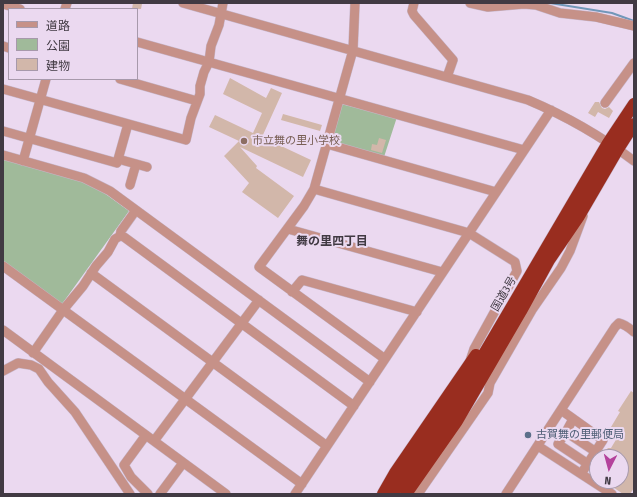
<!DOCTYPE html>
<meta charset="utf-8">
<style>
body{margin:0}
#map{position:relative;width:637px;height:497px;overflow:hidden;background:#ebd9f0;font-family:"Fira Sans Condensed","Noto Sans JP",sans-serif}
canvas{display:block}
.frame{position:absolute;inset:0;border:4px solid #413a43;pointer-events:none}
.legend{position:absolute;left:8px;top:8px;width:130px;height:72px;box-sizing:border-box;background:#ebd9f0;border:1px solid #a799ab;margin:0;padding:5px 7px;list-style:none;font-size:12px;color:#413a43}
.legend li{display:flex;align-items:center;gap:8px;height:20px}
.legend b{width:20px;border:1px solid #a799ab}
.north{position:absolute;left:589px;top:449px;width:40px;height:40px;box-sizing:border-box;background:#ebd9f0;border:1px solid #a799ab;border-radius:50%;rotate:186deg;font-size:11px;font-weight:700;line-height:16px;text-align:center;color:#413a43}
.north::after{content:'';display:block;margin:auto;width:14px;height:18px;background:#b4429c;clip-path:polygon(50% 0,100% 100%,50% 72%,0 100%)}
</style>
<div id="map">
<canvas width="637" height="497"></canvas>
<div class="frame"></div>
<ul class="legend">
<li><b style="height:5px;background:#c69188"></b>道路</li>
<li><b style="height:11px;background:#a0ba9a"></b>公園</li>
<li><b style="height:11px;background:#d2b7aa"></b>建物</li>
</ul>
<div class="north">N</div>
</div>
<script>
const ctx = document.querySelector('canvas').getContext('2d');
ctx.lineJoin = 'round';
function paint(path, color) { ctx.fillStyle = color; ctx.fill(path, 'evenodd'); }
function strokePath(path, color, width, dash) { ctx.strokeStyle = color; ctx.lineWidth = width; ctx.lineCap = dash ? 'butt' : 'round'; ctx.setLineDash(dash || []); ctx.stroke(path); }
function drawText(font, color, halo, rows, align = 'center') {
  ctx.font = font + ' "Fira Sans Condensed","Noto Sans JP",sans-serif'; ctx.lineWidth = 4; ctx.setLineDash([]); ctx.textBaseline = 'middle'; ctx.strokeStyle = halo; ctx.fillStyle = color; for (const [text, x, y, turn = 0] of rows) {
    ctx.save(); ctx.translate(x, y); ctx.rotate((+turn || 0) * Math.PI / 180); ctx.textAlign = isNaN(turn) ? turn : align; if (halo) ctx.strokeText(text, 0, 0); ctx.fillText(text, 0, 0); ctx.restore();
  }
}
paint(new Path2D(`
 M 341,104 L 397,117 L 384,157 L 332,142 L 331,140 Z
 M 3,157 L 69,177 L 96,187 L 129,211 L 62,304 L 3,261 Z`), '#a0ba9a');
strokePath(new Path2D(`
 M 550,3 L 612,13 L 634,21`), '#7197b9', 2);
paint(new Path2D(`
 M 133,3 L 142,4 L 141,9 L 132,9 Z
 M 230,78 L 266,98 L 271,88 L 282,93 L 262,137 L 311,160 L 303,177 L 240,147 L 257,166 L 256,168 L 294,196 L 278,218 L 242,192 L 249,183 L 224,156 L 239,141 L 209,127 L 215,115 L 253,133 L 262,113 L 223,94 Z
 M 595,102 L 599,102 L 602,108 L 605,109 L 609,107 L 613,111 L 609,118 L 598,112 L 595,117 L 588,113 Z
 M 283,114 L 322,125 L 320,131 L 281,120 Z
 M 379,138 L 386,140 L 382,153 L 371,150 L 372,144 L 377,145 Z
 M 631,391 L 634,393 L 634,488 L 630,494 L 623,494 L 604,481 L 621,481 L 621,457 L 599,457 L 608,448 L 611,448 L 617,438 L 608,432 L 620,412 L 618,411 Z`), '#d2b7aa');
const minor = new Path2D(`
 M 183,3 L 528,100 C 566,116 601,136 634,161
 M 355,3 L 353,50 L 314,189 L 304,206 L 259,267 L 385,359
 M 414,3 L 412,11 L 414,15 L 453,60 L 447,77
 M 470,3 L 488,7 L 524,4 L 536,5 L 560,13 L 596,17 L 634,26
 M 3,4 L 20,9
 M 65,9 L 67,3
 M 137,42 L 524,150
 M 3,46 L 9,48
 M 120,79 L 197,101
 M 3,89 L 186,140 L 191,118 L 200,94 L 200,86 L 204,72 L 209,62 L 211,46 L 219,25 L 223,3
 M 605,103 L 634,63
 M 3,131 L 117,163 L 128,124
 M 327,144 L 496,192
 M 3,155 L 84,178 L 110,191 L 370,382
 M 118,159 L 147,167
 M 23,161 L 46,79
 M 130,185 L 136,164
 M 314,189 L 469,233 L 515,262 L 517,271 L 474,349 L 470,361
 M 288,229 L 442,272
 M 120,236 L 124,237 L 354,406
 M 3,266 L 302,484
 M 91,273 L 327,446
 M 292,292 L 302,280 L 417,312
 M 3,330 L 226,494
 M 33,353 L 63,310 L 83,286 L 96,266 L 108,252 L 115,239 L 120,236 L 121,231 L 136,210
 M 3,371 L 18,363 L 31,365 L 39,369 L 48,382 L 75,412 L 130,494
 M 561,410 L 603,440 L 581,474
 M 573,419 L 566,432 L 596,452
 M 566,432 L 558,444 L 588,464
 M 146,435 L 124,465 L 131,477 L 148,494
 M 154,441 L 259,300
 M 538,446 L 612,494
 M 160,494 L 183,463
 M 295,494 L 551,110
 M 418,494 L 488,393 L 490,383 L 532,310 L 561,268 L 570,251 L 583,216
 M 506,494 L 615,327 L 619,323 C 626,325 629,328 634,332`);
const highway = new Path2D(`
 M 383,494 L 395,473 L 476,355
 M 391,494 L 403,480 L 449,413 L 494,337 L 608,143 L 634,104
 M 406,494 L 457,421 L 521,311 L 549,260 L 579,216 L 618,149 L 634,124`);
strokePath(minor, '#c6b6ca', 10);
strokePath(highway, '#c6b6ca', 13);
strokePath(minor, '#c69188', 9);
strokePath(highway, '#992d1f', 12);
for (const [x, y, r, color] of [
 [244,141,4,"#8d6e63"],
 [528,435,4,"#5c6f8a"]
]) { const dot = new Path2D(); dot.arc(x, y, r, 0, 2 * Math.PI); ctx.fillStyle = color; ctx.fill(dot); strokePath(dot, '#ebd9f0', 1.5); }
drawText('11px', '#785e54', '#ebd9f0', [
 ["市立舞の里小学校",252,141]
], 'left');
drawText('11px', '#413a43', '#ebd9f0', [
 ["国道3号",504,294,-60]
]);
drawText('11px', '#4e5e75', '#ebd9f0', [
 ["古賀舞の里郵便局",536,435]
], 'left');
drawText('bold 12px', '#413a43', '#ebd9f0', [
 ["舞の里四丁目",332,242]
]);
</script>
